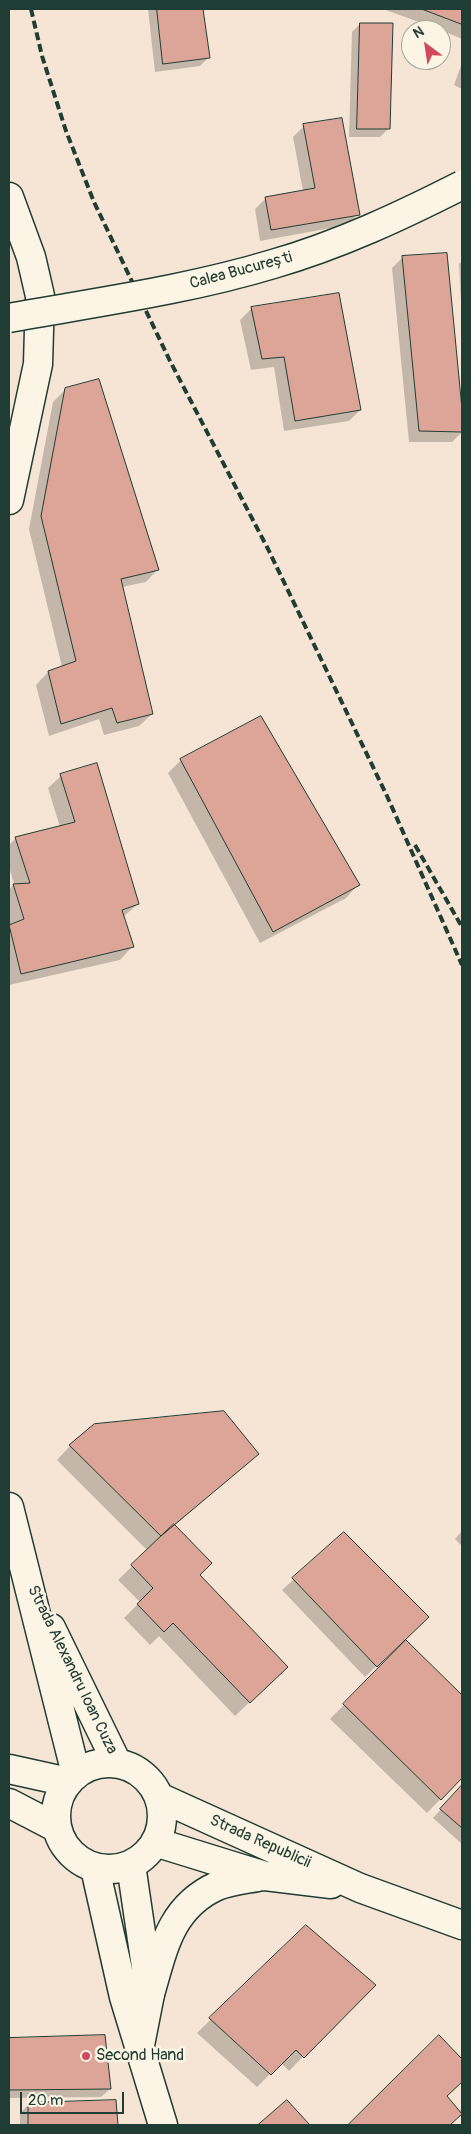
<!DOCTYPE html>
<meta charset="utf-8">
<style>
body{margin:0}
#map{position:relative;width:471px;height:2134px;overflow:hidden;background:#f6e5d5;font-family:Pangolin,sans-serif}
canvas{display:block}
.frame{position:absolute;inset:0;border:10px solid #1f3d34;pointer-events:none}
.north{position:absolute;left:401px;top:20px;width:50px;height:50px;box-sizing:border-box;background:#fcf5e5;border:1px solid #a4ab9e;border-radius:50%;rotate:329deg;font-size:14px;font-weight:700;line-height:20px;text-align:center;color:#1f3d34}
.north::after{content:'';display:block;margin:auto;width:18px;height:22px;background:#d1495b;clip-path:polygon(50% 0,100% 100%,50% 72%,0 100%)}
.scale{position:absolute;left:20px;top:2092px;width:104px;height:22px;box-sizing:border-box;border:2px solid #1f3d34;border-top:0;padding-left:6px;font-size:15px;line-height:18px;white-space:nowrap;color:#1f3d34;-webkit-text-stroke:4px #fcf5e5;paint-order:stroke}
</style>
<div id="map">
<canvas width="471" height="2134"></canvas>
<div class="frame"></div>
<div class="north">N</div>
<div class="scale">20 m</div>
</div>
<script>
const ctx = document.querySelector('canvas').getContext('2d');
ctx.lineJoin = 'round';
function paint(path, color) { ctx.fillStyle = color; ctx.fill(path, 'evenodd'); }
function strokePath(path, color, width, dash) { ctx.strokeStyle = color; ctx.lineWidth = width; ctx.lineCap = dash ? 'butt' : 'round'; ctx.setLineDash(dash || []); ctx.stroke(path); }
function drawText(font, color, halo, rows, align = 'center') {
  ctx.font = font + ' Pangolin,sans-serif'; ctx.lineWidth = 5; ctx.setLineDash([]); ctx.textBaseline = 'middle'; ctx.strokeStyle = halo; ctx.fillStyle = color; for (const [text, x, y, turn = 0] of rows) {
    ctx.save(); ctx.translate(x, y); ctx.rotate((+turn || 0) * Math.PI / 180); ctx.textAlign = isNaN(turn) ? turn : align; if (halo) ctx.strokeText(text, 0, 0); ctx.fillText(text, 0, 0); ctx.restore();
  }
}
paint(new Path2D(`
 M 148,9 L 202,9 L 208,58 L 200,66 L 155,72 Z
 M 383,9 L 462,9 L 462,39 L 441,30 Z
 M 360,24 L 388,129 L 380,137 L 349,137 L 352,32 Z
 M 462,63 L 462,89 L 454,85 Z
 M 304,126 L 358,214 L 347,225 L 260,241 L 255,209 L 266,198 L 303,191 L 293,137 Z
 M 446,255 L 462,432 L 452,442 L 409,442 L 392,268 L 403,257 Z
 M 462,261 L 462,321 L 459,264 Z
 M 251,309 L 360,410 L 349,421 L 284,431 L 274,367 L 251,370 L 240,320 Z
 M 66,389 L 158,569 L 146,582 L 122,587 L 152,714 L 139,726 L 104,735 L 99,719 L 49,736 L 36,685 L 48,672 L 62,667 L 29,529 L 53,402 Z
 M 260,718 L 358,885 L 346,898 L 260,943 L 168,773 L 181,760 Z
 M 61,776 L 138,904 L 123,917 L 132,947 L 120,960 L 9,985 L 9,890 L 14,884 L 9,867 L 9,845 L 16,838 L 60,827 L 48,788 Z
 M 70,1446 L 257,1454 L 174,1526 L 198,1575 L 273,1680 L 235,1716 L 159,1636 L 150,1645 L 124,1618 L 140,1602 L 118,1580 L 148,1551 L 57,1460 Z
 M 462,1531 L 462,1546 L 455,1539 Z
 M 344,1534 L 417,1627 L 365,1677 L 282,1590 Z
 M 406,1642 L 462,1697 L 462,1777 L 427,1813 L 330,1719 Z
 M 462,1786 L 462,1844 L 433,1818 Z
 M 306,1927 L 374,1985 L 289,2071 L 281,2063 L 257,2087 L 197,2033 Z
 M 104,2036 L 110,2089 L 101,2097 L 9,2098 L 9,2039 Z
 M 439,2037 L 462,2061 L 462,2082 L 446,2097 L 459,2112 L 462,2108 L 462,2114 L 449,2125 L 350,2125 Z
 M 115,2101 L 117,2125 L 20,2125 L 20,2113 L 28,2105 Z`), '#0003');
const building = new Path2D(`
 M 157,9 L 203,9 L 210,58 L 163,64 Z
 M 422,9 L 462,9 L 462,24 Z
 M 360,23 L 393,23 L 390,129 L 357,129 Z
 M 342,118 L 360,215 L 271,230 L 265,197 L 315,188 L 303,124 Z
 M 447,253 L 462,409 L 462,432 L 419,431 L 402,256 Z
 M 339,293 L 361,410 L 295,421 L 284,357 L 262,359 L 251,307 Z
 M 99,379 L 159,570 L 121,579 L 153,714 L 117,723 L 112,708 L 61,724 L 48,671 L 76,661 L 41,516 L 65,388 Z
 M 261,716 L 360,885 L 273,932 L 180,759 Z
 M 97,763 L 139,904 L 122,910 L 134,947 L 21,974 L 9,925 L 24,919 L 13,884 L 30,883 L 15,837 L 75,822 L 60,774 Z
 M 224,1411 L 259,1454 L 161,1536 L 69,1445 L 94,1424 Z
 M 174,1524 L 212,1563 L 200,1575 L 288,1667 L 250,1703 L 173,1623 L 164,1632 L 137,1604 L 153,1588 L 131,1565 Z
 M 344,1532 L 429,1617 L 377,1667 L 292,1578 Z
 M 406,1640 L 462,1695 L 462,1778 L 441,1800 L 343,1704 Z
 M 462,1785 L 462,1828 L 440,1809 Z
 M 306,1925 L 376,1985 L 304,2058 L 296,2050 L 271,2075 L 209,2018 Z
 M 105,2035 L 111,2089 L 9,2090 L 9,2038 Z
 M 439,2035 L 462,2059 L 462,2082 L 447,2096 L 462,2114 L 450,2125 L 348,2125 Z
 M 116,2100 L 118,2125 L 28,2125 L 28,2103 Z
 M 287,2100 L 310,2125 L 258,2125 Z`);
paint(building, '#dda597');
strokePath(building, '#1f3d34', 1);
const minor = new Path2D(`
 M 9,197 L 31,257 L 40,296 L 38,364 L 9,500
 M 9,1507 L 76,1774
 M 51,1628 L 117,1763
 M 131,1865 L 150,1994 L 140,2045
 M 95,1868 L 124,1997 L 163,2125`);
const major = new Path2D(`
 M56 1816a53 53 0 1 1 106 0a53 53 0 1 1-106 0Z
 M 9,1769 L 68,1782
 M 159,1797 L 360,1888 L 462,1925
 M 9,1803 L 57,1828
 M 155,1842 L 265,1876 L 331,1884
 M 150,1994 C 163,1950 170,1907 217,1886 C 230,1881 248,1879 262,1876`);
strokePath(minor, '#1f3d34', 31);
strokePath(major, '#1f3d34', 31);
strokePath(minor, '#fcf5e5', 28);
strokePath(major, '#fcf5e5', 28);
strokePath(new Path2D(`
 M 31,9 L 42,56 L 66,131 L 94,202 L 170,361 L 268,549 L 387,796 L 462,965
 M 415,845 L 462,927`), '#1f3d34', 4, [8, 4]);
const majorBridge = new Path2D(`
 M 9,318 C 97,302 187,290 273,264 C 339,245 401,216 462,185`);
strokePath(majorBridge, '#1f3d34', 31, []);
strokePath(majorBridge, '#fcf5e5', 28);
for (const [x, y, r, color] of [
 [86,2056,5,"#d1495b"]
]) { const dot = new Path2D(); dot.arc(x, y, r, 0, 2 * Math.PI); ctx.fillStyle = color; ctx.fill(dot); strokePath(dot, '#fcf5e5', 2); }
drawText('16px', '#1f3d34', '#fcf5e5', [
 ["Calea București",241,271,-15],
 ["Strada Alexandru Ioan Cuza",72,1670,64],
 ["Strada Republicii",260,1842,24]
]);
drawText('16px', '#1f3d34', '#fcf5e5', [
 ["Second Hand",96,2056]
], 'left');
</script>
